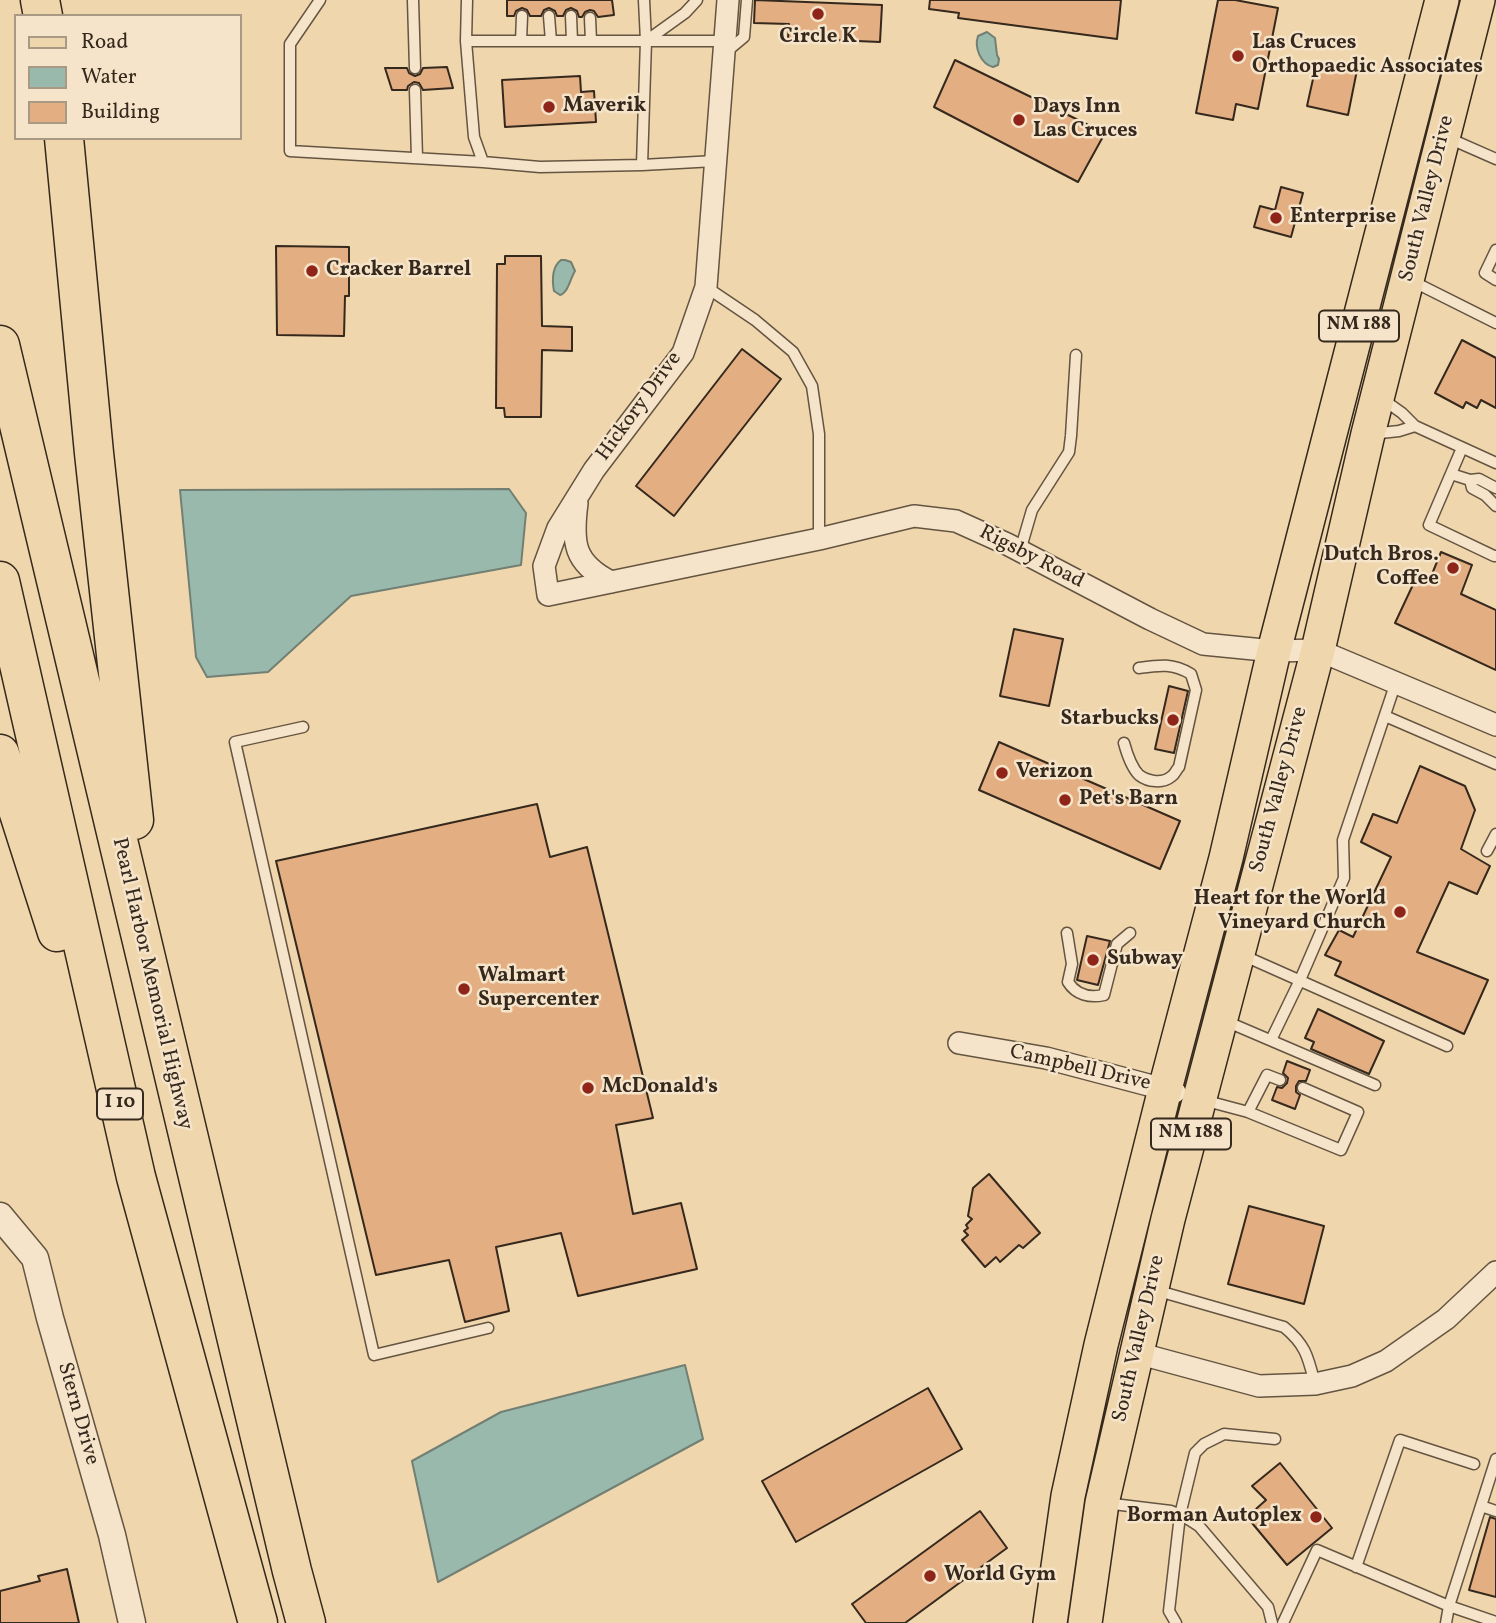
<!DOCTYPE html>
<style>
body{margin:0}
#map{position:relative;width:1496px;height:1623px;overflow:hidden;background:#efd6ac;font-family:Vollkorn,serif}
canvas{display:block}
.legend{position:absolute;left:14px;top:14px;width:228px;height:126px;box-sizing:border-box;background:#f5e4c9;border:2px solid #a89984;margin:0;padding:9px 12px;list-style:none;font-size:21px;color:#35281d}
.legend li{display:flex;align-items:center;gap:14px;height:35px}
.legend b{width:35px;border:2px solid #a89984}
</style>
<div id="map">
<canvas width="1496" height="1623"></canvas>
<ul class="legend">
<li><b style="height:9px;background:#efd6ac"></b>Road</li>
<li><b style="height:19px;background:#9ab9ad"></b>Water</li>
<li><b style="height:19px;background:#e3ae82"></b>Building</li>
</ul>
</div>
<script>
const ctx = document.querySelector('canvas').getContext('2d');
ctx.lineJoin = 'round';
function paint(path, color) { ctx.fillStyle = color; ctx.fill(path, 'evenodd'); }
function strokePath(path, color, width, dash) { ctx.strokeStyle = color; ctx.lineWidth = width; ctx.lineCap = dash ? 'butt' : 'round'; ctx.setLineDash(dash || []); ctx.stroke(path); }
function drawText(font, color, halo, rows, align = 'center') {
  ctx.font = font + ' Vollkorn,serif'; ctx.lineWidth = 5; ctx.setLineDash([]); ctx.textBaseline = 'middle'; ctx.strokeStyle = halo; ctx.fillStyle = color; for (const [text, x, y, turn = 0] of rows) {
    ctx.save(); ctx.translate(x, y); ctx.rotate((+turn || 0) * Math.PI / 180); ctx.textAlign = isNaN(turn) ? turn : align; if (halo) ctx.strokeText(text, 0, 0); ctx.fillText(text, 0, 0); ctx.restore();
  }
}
const water = new Path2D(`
 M 987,32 L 995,38 L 997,55 L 999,59 L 998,65 L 993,67 C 981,64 974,48 978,36 Z
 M 561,260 L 565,260 L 571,262 L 575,271 C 570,279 568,293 560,295 L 554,291 C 552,280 552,267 561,260 Z
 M 509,489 L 526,513 L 521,565 L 351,596 L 268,672 L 207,677 L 196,657 L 180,490 Z
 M 685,1365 L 703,1439 L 438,1582 L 412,1461 L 501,1412 Z`);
paint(water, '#9ab9ad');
strokePath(water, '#727f73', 2);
const building = new Path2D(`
 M 507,0 L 612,0 L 614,15 L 598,17 L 594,11 L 590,10 L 585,12 L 582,17 L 579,17 L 577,11 L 571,8 L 566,10 L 563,16 L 557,16 L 555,11 L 549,8 L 544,10 L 541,16 L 530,16 L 527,10 L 522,8 L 516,11 L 514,16 L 507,16 Z
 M 755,0 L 882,5 L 880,42 L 788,38 L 789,24 L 754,23 Z
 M 930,0 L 1121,0 L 1117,39 L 958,18 L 959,13 L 929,9 Z
 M 1218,0 L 1235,0 L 1278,8 L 1258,109 L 1236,104 L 1233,120 L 1196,113 Z
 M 955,60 L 1105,133 L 1078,182 L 934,107 Z
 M 1317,61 L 1357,70 L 1348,115 L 1307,106 Z
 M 447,67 L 453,88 L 423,90 L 419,83 L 414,82 L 408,86 L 407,90 L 392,90 L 385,68 L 407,68 L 409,73 L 415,76 L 420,74 L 423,68 Z
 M 580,76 L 581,92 L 594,91 L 596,122 L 505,127 L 502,80 Z
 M 1281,187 L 1303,193 L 1291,237 L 1254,227 L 1260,206 L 1275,210 Z
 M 276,246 L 349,247 L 349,296 L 345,296 L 344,336 L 277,335 Z
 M 505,256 L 541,256 L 542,326 L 572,327 L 572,351 L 542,350 L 541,417 L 505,417 L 504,408 L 496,408 L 497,264 L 505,264 Z
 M 1462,340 L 1496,358 L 1496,408 L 1481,400 L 1477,408 L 1466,402 L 1463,408 L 1435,393 Z
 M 742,349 L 781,379 L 674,516 L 636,486 Z
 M 1441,552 L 1472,565 L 1461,594 L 1496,610 L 1496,670 L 1395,623 L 1418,574 L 1430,579 Z
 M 1014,629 L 1063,639 L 1049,706 L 1000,696 Z
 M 1169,686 L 1188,691 L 1174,753 L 1155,749 Z
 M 999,742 L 1180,821 L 1160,869 L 979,790 Z
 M 1420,766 L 1465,786 L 1475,810 L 1461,849 L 1490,866 L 1477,894 L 1449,882 L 1417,952 L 1488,980 L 1464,1034 L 1335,975 L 1341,962 L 1325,955 L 1339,930 L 1353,937 L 1391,857 L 1361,842 L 1373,814 L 1397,823 Z
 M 537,804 L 550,857 L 587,847 L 653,1118 L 616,1125 L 633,1214 L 681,1203 L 697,1269 L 578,1296 L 561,1233 L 496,1247 L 509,1311 L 465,1322 L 449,1260 L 376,1275 L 276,861 Z
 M 1087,936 L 1110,941 L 1098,985 L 1077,980 Z
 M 1318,1009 L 1384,1041 L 1369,1074 L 1311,1049 L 1314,1042 L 1305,1038 Z
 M 1287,1061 L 1310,1070 L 1306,1081 L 1299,1081 L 1296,1086 L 1296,1092 L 1300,1095 L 1295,1109 L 1272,1100 L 1277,1087 L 1282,1088 L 1287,1083 L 1288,1078 L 1283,1073 Z
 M 989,1174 L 1040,1233 L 1023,1248 L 1019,1245 L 1000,1262 L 996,1257 L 985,1267 L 962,1240 L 968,1235 L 964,1231 L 968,1228 L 966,1225 L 972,1219 L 968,1216 L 973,1188 Z
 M 1249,1206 L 1324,1226 L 1304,1304 L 1228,1284 Z
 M 928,1388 L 962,1449 L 796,1542 L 762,1481 Z
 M 1280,1463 L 1332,1528 L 1287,1565 L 1247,1517 L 1266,1500 L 1252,1486 Z
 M 980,1511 L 1007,1548 L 905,1623 L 866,1623 L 852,1604 Z
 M 1490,1517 L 1496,1519 L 1496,1597 L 1469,1590 Z
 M 67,1569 L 79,1623 L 0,1623 L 0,1591 L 40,1581 L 38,1576 Z`);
paint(building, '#e3ae82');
strokePath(building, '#35281d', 2);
const service = new Path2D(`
 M 320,0 L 290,44 L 290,151 L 483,162
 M 413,0 L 415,68
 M 549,16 L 551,41
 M 571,16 L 572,41
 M 590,18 L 591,41
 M 466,41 L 467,0
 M 521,41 L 522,16
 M 646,41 L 685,13 L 697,0
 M 726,52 L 744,37 L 747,0
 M 415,90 L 417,158
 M 1446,137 L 1496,159
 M 715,161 L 642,165 L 540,167 L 483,162 L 474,137 L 466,41 L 725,41
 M 642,165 L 646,41 L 644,0
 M 1496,250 L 1485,273 L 1496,280
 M 1410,280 L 1496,323
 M 706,287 L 755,320 L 793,352 L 812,386 L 819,434 L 819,539
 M 1415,426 L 1496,463
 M 1371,434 L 1399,431 L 1415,426 L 1402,413 L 1381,398
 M 1462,448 L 1429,525 L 1494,556 L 1496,556
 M 1451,474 L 1470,480 L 1479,479 L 1496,488
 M 1470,480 L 1472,488 L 1485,495 L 1496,506
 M 1020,551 L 1032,510 L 1069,452 L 1071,436 L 1076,355
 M 1385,716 L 1496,764
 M 303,727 L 235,742 L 374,1355 L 488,1328
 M 1124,743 C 1127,754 1131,767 1139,775 C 1148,782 1163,784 1172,776 C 1175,774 1176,770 1179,767 L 1196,690 L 1191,674 C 1173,663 1160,665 1139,668
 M 1487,851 L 1496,834
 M 1067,933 L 1072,964 L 1068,982 C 1076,995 1090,998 1104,995 L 1117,944 L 1130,933
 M 1240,954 L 1447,1046
 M 1223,1020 L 1375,1085
 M 1271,1040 L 1300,980 L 1344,878 L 1343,840 L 1396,682
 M 1203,1100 L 1248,1112 L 1341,1150 L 1358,1112 L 1303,1088
 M 1248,1112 L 1267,1075 L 1280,1080
 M 1155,1290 L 1284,1327 C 1306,1345 1308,1357 1315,1384
 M 1105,1503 L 1171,1511 L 1185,1517 L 1199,1526 L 1268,1607 L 1272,1623
 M 1481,1506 L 1496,1511
 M 1356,1567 L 1400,1440 L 1474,1464
 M 1449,1606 L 1496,1459
 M 1449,1606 L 1496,1622
 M 1176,1623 L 1169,1611 L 1180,1515 L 1195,1453 L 1204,1444 L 1224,1434 L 1275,1439
 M 1283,1623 L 1317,1550 L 1449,1606 L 1446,1623`);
const minor = new Path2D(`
 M 728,0 L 706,287 L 683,353 L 594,470 L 558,528 L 544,566 L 548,595 L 819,539 L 914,516 L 956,521 L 1007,544 L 1150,619 L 1203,644 L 1274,651 L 1318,650 L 1496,725
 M 577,503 C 572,542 573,563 611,582
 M 959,1043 L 1046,1058 L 1175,1092
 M 1137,1353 L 1259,1386 L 1315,1384 L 1352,1376 L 1386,1361 L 1446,1319 L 1496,1272`);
const tertiary = new Path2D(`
 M 0,1216 L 35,1258 L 50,1318 L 112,1535 L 132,1623`);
const primary = new Path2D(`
 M 1050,1623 L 1068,1496 L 1101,1345 L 1165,1089 L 1226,858 L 1274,651 L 1442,0
 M 1085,1623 L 1102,1503 L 1168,1219 L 1318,650 L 1368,434 L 1478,0`);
const motorway = new Path2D(`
 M 40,0 L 43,16
 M 64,138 L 94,453 L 134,820
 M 0,345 L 292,1571 L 306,1623
 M 0,581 L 136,1177 L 258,1623
 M 0,754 L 57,932`);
strokePath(service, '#645441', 13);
strokePath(minor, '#645441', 24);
strokePath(tertiary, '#645441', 29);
strokePath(primary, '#35281d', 36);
strokePath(motorway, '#35281d', 41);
strokePath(service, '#f5e4c9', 10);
strokePath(minor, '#f5e4c9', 21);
strokePath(tertiary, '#f5e4c9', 26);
strokePath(primary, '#efd6ac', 33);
strokePath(motorway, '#efd6ac', 38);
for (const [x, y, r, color] of [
 [818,14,7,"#8f2418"],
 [1238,56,7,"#8f2418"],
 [549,107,7,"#8f2418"],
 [1019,120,7,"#8f2418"],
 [1276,218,7,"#8f2418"],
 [312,271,7,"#8f2418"],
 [1453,568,7,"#8f2418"],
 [1173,720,7,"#8f2418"],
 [1002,773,7,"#8f2418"],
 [1065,800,7,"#8f2418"],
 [1400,912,7,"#8f2418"],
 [1093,960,7,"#8f2418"],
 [464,989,7,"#8f2418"],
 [588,1088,7,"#8f2418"],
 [1316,1517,7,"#8f2418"],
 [930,1576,7,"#8f2418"]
]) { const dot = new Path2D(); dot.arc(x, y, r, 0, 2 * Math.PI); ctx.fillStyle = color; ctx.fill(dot); strokePath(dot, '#f5e4c9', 2.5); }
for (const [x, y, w] of [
 [1359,326,80],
 [120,1104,46],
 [1191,1134,80]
]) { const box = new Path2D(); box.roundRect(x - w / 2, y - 15.5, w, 31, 5); ctx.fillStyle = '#f5e4c9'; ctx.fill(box); strokePath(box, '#35281d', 2); }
drawText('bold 19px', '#35281d', null, [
 ["NM 188",1359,326],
 ["I 10",120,1104],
 ["NM 188",1191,1134]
]);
drawText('bold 21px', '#35281d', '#f5e4c9', [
 ["Circle K",818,38,"center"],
 ["Las Cruces",1252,44],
 ["Orthopaedic Associates",1252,68],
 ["Maverik",563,107],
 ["Days Inn",1033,108],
 ["Las Cruces",1033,132],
 ["Enterprise",1290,218],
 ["Cracker Barrel",326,271],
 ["Dutch Bros.",1439,556,"right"],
 ["Coffee",1439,580,"right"],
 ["Starbucks",1159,720,"right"],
 ["Verizon",1016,773],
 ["Pet's Barn",1079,800],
 ["Heart for the World",1386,900,"right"],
 ["Vineyard Church",1386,924,"right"],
 ["Subway",1107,960],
 ["Walmart",478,977],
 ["Supercenter",478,1001],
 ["McDonald's",602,1088],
 ["Borman Autoplex",1302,1517,"right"],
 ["World Gym",944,1576]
], 'left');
drawText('21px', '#35281d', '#f5e4c9', [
 ["South Valley Drive",1428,199,-76],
 ["Hickory Drive",640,407,-54],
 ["Rigsby Road",1031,558,27],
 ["South Valley Drive",1280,790,-75],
 ["Pearl Harbor Memorial Highway",151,984,77],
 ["Campbell Drive",1080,1069,13],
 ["South Valley Drive",1140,1339,-77],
 ["Stern Drive",77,1414,74]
]);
</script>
